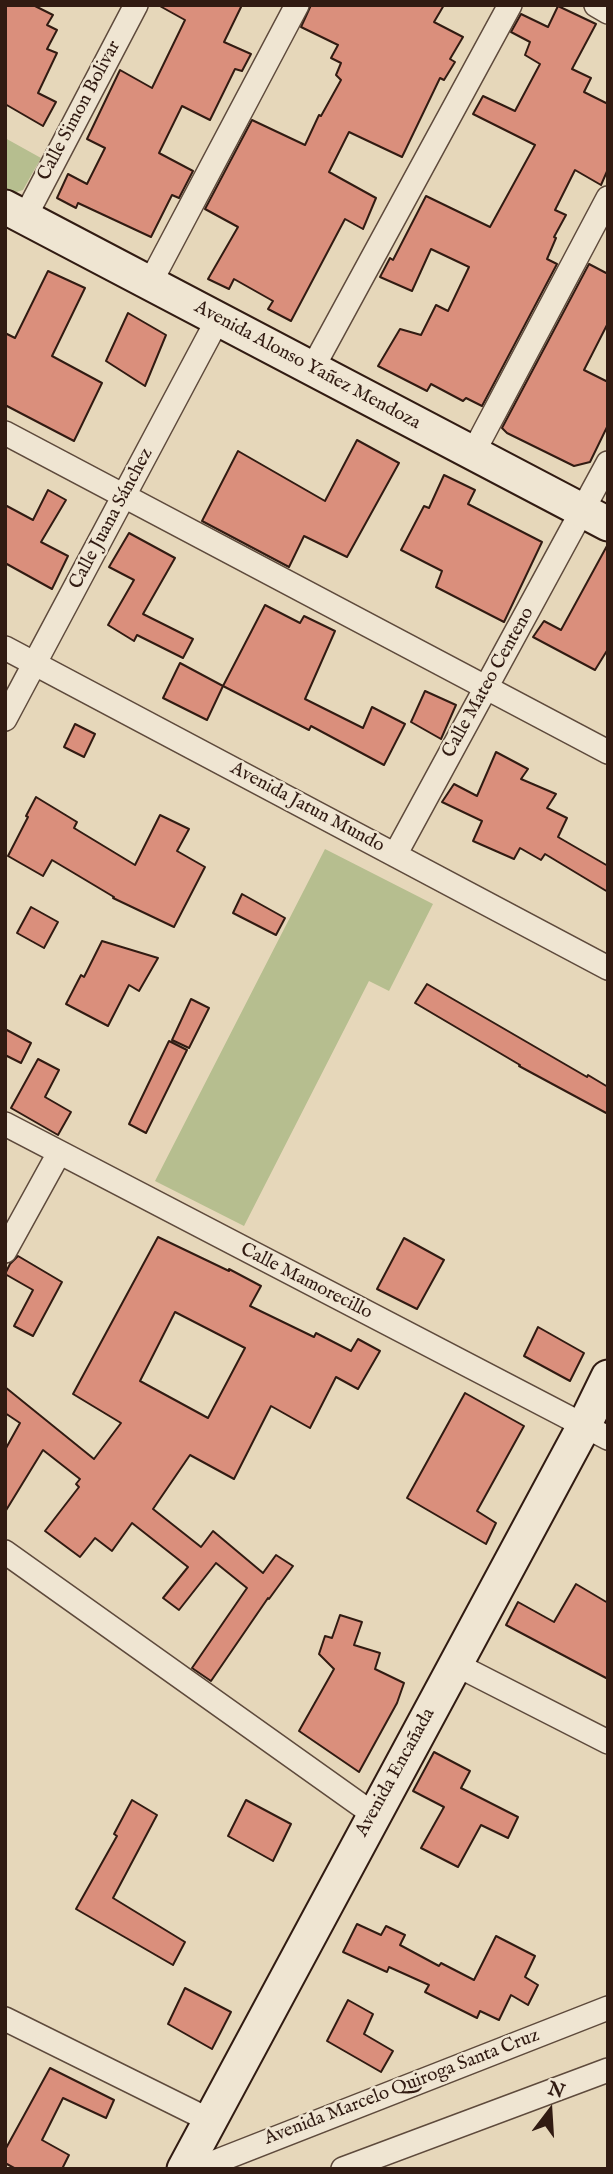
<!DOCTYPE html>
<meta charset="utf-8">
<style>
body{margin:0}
#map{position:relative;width:613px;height:2174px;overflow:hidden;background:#e6d7ba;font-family:"IM FELL English",serif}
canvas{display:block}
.frame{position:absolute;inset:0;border:7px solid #311b12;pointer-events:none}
.north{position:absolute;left:515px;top:2076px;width:70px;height:70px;-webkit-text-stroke:5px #efe5d2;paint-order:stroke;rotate:17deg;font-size:19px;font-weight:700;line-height:28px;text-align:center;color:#311b12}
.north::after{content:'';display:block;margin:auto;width:24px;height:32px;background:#311b12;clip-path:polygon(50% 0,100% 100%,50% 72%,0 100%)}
</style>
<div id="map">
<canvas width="613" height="2174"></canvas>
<div class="frame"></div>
<div class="north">N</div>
</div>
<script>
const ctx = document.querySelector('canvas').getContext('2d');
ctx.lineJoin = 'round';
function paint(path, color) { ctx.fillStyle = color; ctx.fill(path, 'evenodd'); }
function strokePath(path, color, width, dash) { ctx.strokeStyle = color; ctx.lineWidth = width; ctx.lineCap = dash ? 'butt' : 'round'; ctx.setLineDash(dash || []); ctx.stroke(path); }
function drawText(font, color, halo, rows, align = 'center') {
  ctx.font = font + ' "IM FELL English",serif'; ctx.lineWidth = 5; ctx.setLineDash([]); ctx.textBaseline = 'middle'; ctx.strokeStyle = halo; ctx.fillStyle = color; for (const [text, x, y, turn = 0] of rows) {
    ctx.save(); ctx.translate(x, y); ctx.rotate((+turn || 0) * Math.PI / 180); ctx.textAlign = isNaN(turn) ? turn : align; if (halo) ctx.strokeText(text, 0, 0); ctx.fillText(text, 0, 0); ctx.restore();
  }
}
paint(new Path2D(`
 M 5,138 L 41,158 L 23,190 L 10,194 L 5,191 Z
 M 325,849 L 433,904 L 389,991 L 369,981 L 244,1226 L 155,1181 Z`), '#b6be8f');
const building = new Path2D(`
 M 5,5 L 33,5 L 53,15 L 47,25 L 57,30 L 47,49 L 57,53 L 38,93 L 56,102 L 43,126 L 5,104 Z
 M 158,5 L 242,5 L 224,42 L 251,54 L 242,71 L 235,69 L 210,120 L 182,106 L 159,153 L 193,171 L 179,198 L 172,195 L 151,237 L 78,203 L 76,208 L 57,198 L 68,174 L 87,184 L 105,148 L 87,139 L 120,70 L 152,88 L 185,20 Z
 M 311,5 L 444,5 L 434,22 L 463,37 L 450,59 L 455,62 L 444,80 L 440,78 L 402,157 L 349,132 L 329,172 L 376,198 L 363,229 L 345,219 L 291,321 L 268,309 L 273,301 L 234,279 L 229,289 L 208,279 L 238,227 L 205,209 L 252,120 L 305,145 L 319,115 L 321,116 L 341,80 L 336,75 L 341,63 L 331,58 L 338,45 L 301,27 Z
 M 558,6 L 596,24 L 572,69 L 591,78 L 584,92 L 608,104 L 608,169 L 601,185 L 575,170 L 555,210 L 566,215 L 554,237 L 556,238 L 547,259 L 557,264 L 482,406 L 466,398 L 463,401 L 431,384 L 427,391 L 378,366 L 400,329 L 421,335 L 436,305 L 448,311 L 469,267 L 431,249 L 412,291 L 380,277 L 390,258 L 393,260 L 426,196 L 490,227 L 535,145 L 473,114 L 483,96 L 515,111 L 540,64 L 525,55 L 530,42 L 511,32 L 521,14 L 548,27 Z
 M 589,264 L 608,274 L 608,323 L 584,370 L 608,382 L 608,425 L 590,462 L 574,466 L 507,433 L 502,428 Z
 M 48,271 L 85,288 L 52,356 L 102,383 L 74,441 L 5,405 L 5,333 L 15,338 Z
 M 128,313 L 166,335 L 145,386 L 106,361 Z
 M 357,440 L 399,463 L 347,557 L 304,536 L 289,567 L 202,521 L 238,451 L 325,501 Z
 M 444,475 L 475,490 L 468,504 L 542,542 L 504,622 L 436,587 L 442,571 L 401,550 L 424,506 L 429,508 Z
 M 48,490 L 66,500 L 41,542 L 68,556 L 52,589 L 5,563 L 5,505 L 33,520 Z
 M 129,533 L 175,558 L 143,614 L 193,639 L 183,658 L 137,635 L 134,641 L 108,625 L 134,580 L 109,567 Z
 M 608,544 L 608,649 L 595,670 L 533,637 L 544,621 L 561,630 Z
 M 265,605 L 300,623 L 304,616 L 335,631 L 305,699 L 363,728 L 372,707 L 405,724 L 384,765 L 311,726 L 309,730 L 223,686 Z
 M 180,663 L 223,686 L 207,720 L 163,698 Z
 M 425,691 L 456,705 L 441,739 L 411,722 Z
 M 75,724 L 95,734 L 84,757 L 64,747 Z
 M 496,752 L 528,769 L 521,779 L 556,794 L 547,808 L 567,818 L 558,837 L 608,866 L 608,892 L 545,854 L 541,860 L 520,848 L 514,859 L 473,841 L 482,821 L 442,802 L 454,784 L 477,796 Z
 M 36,797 L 77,822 L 74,828 L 135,865 L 160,815 L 189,829 L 177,851 L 205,867 L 174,927 L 113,898 L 114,897 L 52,860 L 43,876 L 8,856 L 28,817 L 26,816 Z
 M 242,894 L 285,918 L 276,935 L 233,913 Z
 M 31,907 L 58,922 L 44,948 L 17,933 Z
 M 102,941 L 158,958 L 139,991 L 129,985 L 108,1026 L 66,1004 L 81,975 L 84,977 Z
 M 427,984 L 587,1077 L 588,1075 L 608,1087 L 608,1114 L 519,1066 L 520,1065 L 415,1003 Z
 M 191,999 L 209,1008 L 189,1048 L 172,1040 Z
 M 5,1029 L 31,1043 L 21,1063 L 5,1055 Z
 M 169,1041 L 187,1050 L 146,1133 L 129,1124 Z
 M 38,1059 L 59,1070 L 45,1097 L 71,1112 L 58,1135 L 11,1108 Z
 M 158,1237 L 229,1271 L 229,1269 L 261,1286 L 250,1306 L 314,1337 L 316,1333 L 351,1351 L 358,1339 L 380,1351 L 358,1389 L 336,1377 L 310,1428 L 271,1406 L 234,1479 L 190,1455 L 153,1509 L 201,1547 L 213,1531 L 263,1573 L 276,1555 L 293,1566 L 269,1599 L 268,1598 L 211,1681 L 192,1668 L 247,1588 L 216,1563 L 179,1610 L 163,1598 L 188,1567 L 132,1523 L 112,1551 L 95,1538 L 80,1557 L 45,1531 L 79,1487 L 76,1484 L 80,1479 L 43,1450 L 5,1512 L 5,1450 L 20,1423 L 5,1413 L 5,1387 L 94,1459 L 121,1423 L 73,1394 ZM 175,1312 L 245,1348 L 208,1418 L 140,1381 Z
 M 404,1238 L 444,1260 L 417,1309 L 377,1289 Z
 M 18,1256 L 62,1282 L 33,1336 L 14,1326 L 33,1290 L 5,1274 L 10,1264 Z
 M 538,1327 L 584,1353 L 570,1381 L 524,1356 Z
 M 465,1393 L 524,1426 L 477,1511 L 496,1523 L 486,1544 L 407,1498 Z
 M 576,1584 L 608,1603 L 608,1679 L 506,1625 L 518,1602 L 554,1622 Z
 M 340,1615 L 362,1622 L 354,1645 L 380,1653 L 375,1669 L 404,1683 L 397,1703 L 359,1772 L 299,1731 L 334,1669 L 319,1654 L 325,1636 L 332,1638 Z
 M 434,1752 L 470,1771 L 461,1788 L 518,1817 L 508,1838 L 481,1825 L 458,1867 L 421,1848 L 444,1807 L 413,1791 Z
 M 132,1800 L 157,1815 L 113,1898 L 185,1942 L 173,1965 L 76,1909 L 117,1836 L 114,1834 Z
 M 246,1800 L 291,1824 L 273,1861 L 228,1836 Z
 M 357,1924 L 381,1935 L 386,1926 L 405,1935 L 400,1945 L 439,1966 L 441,1963 L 474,1980 L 496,1936 L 535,1956 L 525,1977 L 538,1985 L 528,2005 L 511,1995 L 499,2020 L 480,2011 L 477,2018 L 425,1992 L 429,1985 L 389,1967 L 387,1972 L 343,1952 Z
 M 185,1988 L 231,2012 L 212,2049 L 168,2024 Z
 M 348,2000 L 373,2014 L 364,2034 L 393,2051 L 381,2072 L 327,2041 Z
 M 50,2068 L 114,2100 L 106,2118 L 63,2098 L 42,2140 L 69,2155 L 62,2169 L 16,2169 L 5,2163 L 5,2150 Z`);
paint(building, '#da8f7c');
strokePath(building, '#311b12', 2);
const street = new Path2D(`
 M 596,5 L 608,12
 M 25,217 L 136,5
 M 150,283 L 297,5
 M 312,369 L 510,5
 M 5,433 L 608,752
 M 473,453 L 608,198
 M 5,648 L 608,968
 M 5,719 L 218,319
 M 395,855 L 608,463
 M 5,1124 L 608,1438
 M 5,1251 L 59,1153
 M 5,1552 L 373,1814
 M 455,1664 L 608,1742
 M 5,2019 L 211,2121
 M 197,2169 L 608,2008
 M 343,2169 L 608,2070`);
const secondary = new Path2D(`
 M 5,207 L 608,524
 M 184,2169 L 584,1426 L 608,1377`);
strokePath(street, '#5e4a3c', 26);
strokePath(secondary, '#311b12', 37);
strokePath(street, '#efe5d2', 23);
strokePath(secondary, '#efe5d2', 33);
drawText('19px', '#311b12', '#efe5d2', [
 ["Calle Simon Bolivar",80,111,-62],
 ["Avenida Alonso Yañez Mendoza",307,366,28],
 ["Calle Juana Sánchez",112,519,-62],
 ["Calle Mateo Centeno",489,683,-61],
 ["Avenida Jatun Mundo",307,808,28],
 ["Calle Mamorecillo",306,1282,27],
 ["Avenida Encañada",396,1773,-61],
 ["Avenida Marcelo Quiroga Santa Cruz",402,2088,-21]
]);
</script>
